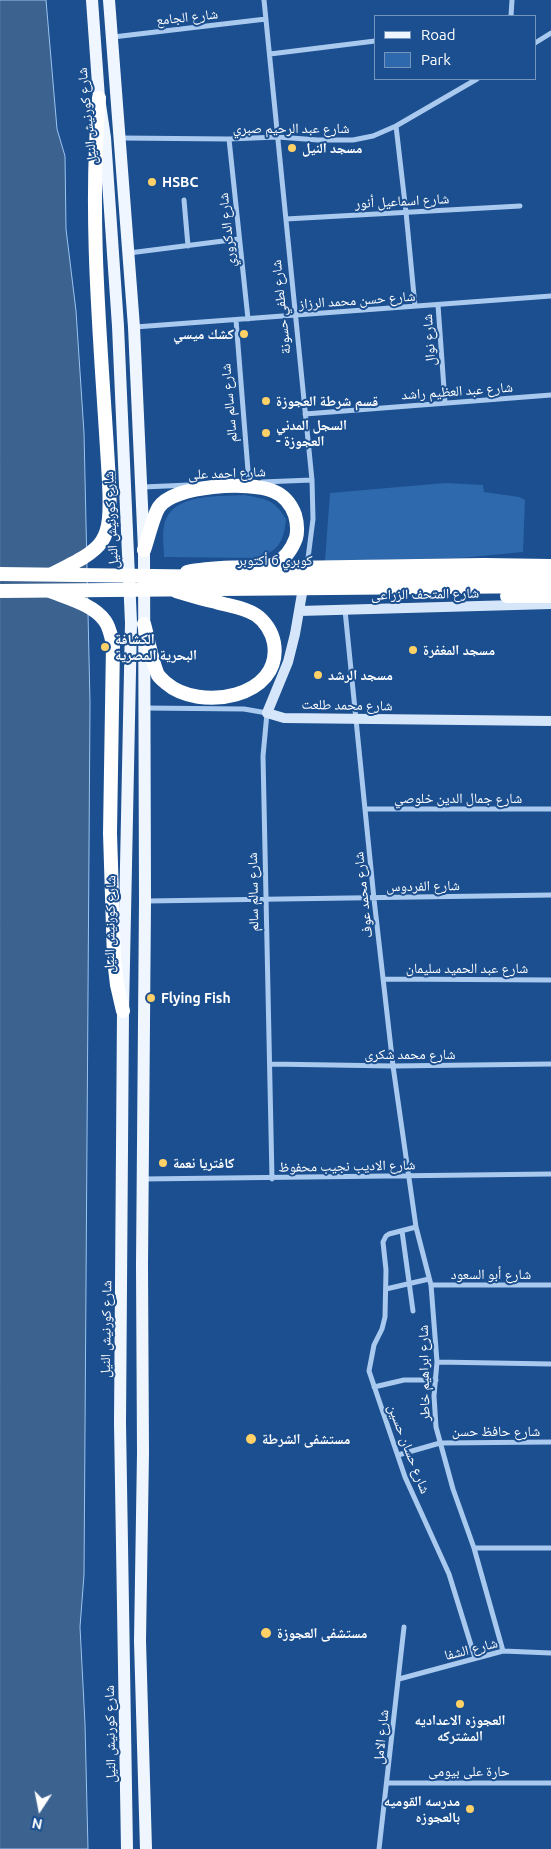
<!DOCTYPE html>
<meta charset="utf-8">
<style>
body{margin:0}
#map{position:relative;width:551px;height:1849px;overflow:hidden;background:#1b4f8f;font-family:Ubuntu,sans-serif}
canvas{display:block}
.legend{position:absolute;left:374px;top:15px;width:162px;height:65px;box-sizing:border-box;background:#1b4f8f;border:1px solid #7695bc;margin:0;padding:6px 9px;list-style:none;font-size:15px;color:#fff}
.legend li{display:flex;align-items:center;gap:10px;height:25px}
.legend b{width:25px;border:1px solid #7695bc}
.north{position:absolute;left:15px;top:1784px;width:50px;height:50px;-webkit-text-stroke:4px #1b4f8f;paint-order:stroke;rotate:191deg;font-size:14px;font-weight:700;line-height:20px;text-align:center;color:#fff}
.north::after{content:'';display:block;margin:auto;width:18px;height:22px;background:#fff;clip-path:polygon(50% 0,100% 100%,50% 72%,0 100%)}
</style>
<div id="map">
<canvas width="551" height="1849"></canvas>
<ul class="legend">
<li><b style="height:6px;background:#f0f6ff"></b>Road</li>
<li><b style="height:14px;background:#2e69ad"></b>Park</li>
</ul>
<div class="north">N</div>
</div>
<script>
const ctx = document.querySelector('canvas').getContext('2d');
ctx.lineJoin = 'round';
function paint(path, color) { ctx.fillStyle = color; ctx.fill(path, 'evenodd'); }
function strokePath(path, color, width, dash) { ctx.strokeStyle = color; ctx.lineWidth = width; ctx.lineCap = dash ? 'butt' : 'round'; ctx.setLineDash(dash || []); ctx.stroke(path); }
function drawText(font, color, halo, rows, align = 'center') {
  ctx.font = font + ' Ubuntu,"Noto Naskh Arabic",sans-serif'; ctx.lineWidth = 4; ctx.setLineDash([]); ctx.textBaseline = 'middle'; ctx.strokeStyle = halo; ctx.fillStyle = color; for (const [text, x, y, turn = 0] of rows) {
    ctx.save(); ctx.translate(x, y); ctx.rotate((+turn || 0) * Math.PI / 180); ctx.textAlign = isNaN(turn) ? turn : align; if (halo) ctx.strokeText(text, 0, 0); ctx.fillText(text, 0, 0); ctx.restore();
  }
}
paint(new Path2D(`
 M 445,483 L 483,485 L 484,492 L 519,497 L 525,500 L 523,552 L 460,558 L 325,561 L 330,493 Z
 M 244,495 C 266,499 274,499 286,519 C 284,541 278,554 253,558 L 164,557 C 164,547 162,535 164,526 C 171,492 219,497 244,495 Z`), '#2e69ad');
const water = new Path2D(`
 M 0,0 L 46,0 L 57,129 L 65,156 L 66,229 L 76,311 L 84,433 L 90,703 L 84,1575 L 80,1627 L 85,1724 L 88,1849 L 0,1849 Z`);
paint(water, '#3c6290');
strokePath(water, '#9cc4f0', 1);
strokePath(new Path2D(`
 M 264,0 L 312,480 L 313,519 L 307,566
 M 511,16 L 512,0
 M 113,37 L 266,19
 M 535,43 L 551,33
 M 270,54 L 375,41
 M 396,126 L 406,212 L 415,306
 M 120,138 L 229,139 L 278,137 L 318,140 L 353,140 L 373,136 L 396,126 L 477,79
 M 229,139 L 248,319
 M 184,200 L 188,246
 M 286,219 L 520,206
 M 129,253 L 239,239
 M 438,305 L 445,403
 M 236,320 L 249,483
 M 135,327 L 551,296
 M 305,414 L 551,395
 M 262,482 L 312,480
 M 143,487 L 189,485
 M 345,610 L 374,899 L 393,1066 L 416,1227 L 431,1285 L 437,1362 L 434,1396 L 436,1427 L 453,1489 L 474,1548 L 503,1651
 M 145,708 L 244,709 L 267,713 L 263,756 L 272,1179
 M 365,809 L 551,809
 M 147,901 L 551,895
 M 383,979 L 551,980
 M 270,1064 L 393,1066 L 551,1064
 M 143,1179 L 551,1174
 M 416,1227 L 389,1234 L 386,1236 L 383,1242 L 386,1270 L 385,1317 L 382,1329 L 374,1345 L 369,1371 L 405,1477 L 449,1574 L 475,1658
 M 402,1231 L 413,1311
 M 431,1285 L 551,1285
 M 386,1289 L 429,1279
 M 437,1362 L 551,1364
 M 374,1387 L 404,1380 L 436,1380
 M 398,1455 L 440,1443 L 551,1442
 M 474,1548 L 551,1548
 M 399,1679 L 503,1651 L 551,1653
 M 388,1783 L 551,1783
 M 379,1849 L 404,1627`), '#a9c9ee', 5);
strokePath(new Path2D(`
 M 304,582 L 295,634 L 288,662 L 267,713 L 284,718 L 551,721
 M 299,611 L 551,604`), '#d6e6fa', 10);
strokePath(new Path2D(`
 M 92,0 L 99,98 L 105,138 L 118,326 L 131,623 L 123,1011 L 120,1423 L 127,1849
 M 109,0 L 134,327 L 144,550 L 145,901 L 142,1265 L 143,1453 L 140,1641 L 146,1849`), '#f0f6ff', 12);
strokePath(new Path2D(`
 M 144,550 C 148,539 153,516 159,507 C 174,485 250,481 273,491 C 283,495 291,504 295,515 C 297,522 298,530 296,538 C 292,549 286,558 275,564 C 266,568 254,567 244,567 C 226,568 206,568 187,572
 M 484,565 L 551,566
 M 52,574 C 106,547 112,544 109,482 C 102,355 88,225 99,98
 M 50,591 C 68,598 94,605 105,621 C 110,628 111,637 113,644 L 110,833 L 114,959 L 117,985 L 123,1011
 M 507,596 L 551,596
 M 144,624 C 148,638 152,662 158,675 C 160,678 164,681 166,683 C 199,712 283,698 274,643 C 272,632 265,621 256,615 C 244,607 229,606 216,602 C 202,599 189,595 176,591`), '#fff', 14);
strokePath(new Path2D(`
 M 285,568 L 484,565
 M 0,574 L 228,577 L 551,577
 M 0,591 L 551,586`), '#fff', 14);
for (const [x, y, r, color] of [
 [292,148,5,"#ffd166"],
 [152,182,5,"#ffd166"],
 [244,334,5,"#ffd166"],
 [266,401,5,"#ffd166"],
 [266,433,5,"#ffd166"],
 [105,647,5,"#ffd166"],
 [413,650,5,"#ffd166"],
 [318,675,5,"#ffd166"],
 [151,998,5,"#ffd166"],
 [163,1163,5,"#ffd166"],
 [251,1439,6,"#ffd166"],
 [266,1633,6,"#ffd166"],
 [460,1704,5,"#ffd166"],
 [470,1809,5,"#ffd166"]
]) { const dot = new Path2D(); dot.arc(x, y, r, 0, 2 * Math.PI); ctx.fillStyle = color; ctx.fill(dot); strokePath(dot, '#1b4f8f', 2); }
drawText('14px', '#fff', '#1b4f8f', [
 ["شارع الجامع",187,17,-6],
 ["شارع كورنيش النيل",87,116,-96],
 ["شارع عبد الرحيم صبري",291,128],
 ["شارع اسماعيل أنور",402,201,-3],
 ["شارع الدكروري",227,230,-96],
 ["شارع حسن محمد الرزاز",357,300,-4],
 ["شارع لطفي حسونة",281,307,-96],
 ["شارع نوال",429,340,-94],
 ["شارع عبد العظيم راشد",457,391,-4],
 ["شارع سالم سالم",229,403,-95],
 ["شارع احمد على",227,473,-2],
 ["شارع كورنيش النيل",111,520,-93],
 ["كوبري 6 أكتوبر",275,560],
 ["شارع المتحف الزراعى",425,594,-1],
 ["شارع محمد طلعت",347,705,1],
 ["شارع جمال الدين خلوصي",458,798],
 ["شارع الفردوس",423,886,-1],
 ["شارع سالم سالم",253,892,-91],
 ["شارع محمد عوف",363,895,-96],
 ["شارع كورنيش النيل",110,924,-89],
 ["شارع عبد الحميد سليمان",467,968],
 ["شارع محمد شكرى",410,1054],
 ["شارع الاديب نجيب محفوظ",347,1166,-1],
 ["شارع أبو السعود",491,1274],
 ["شارع كورنيش النيل",106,1329,-89],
 ["شارع ابراهيم خاطر",424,1373,-91],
 ["شارع حافظ حسن",496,1431],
 ["شارع حسان حسين",409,1449,69],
 ["شارع الشفا",471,1649,-14],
 ["شارع كورنيش النيل",110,1734,-91],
 ["شارع الامل",381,1737,-84],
 ["حارة على بيومى",469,1771]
]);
drawText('bold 14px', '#fff', '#1b4f8f', [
 ["مسجد النيل",302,148],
 ["HSBC",162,182],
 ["كشك ميسي",234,334,"right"],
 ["قسم شرطة العجوزة",276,401],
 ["السجل المدني",276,425],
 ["- العجوزة",276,441],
 ["الكشافة",115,639],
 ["البحرية المصرية",115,655],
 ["مسجد المغفرة",423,650],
 ["مسجد الرشد",328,675],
 ["Flying Fish",161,998],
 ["كافتريا نعمة",173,1163],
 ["مستشفى الشرطة",262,1439],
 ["مستشفى العجوزة",277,1633],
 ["العجوزه الاعداديه",460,1720,"center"],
 ["المشتركه",460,1736,"center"],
 ["مدرسه القوميه",460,1801,"right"],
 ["بالعجوزه",460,1817,"right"]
], 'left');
</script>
